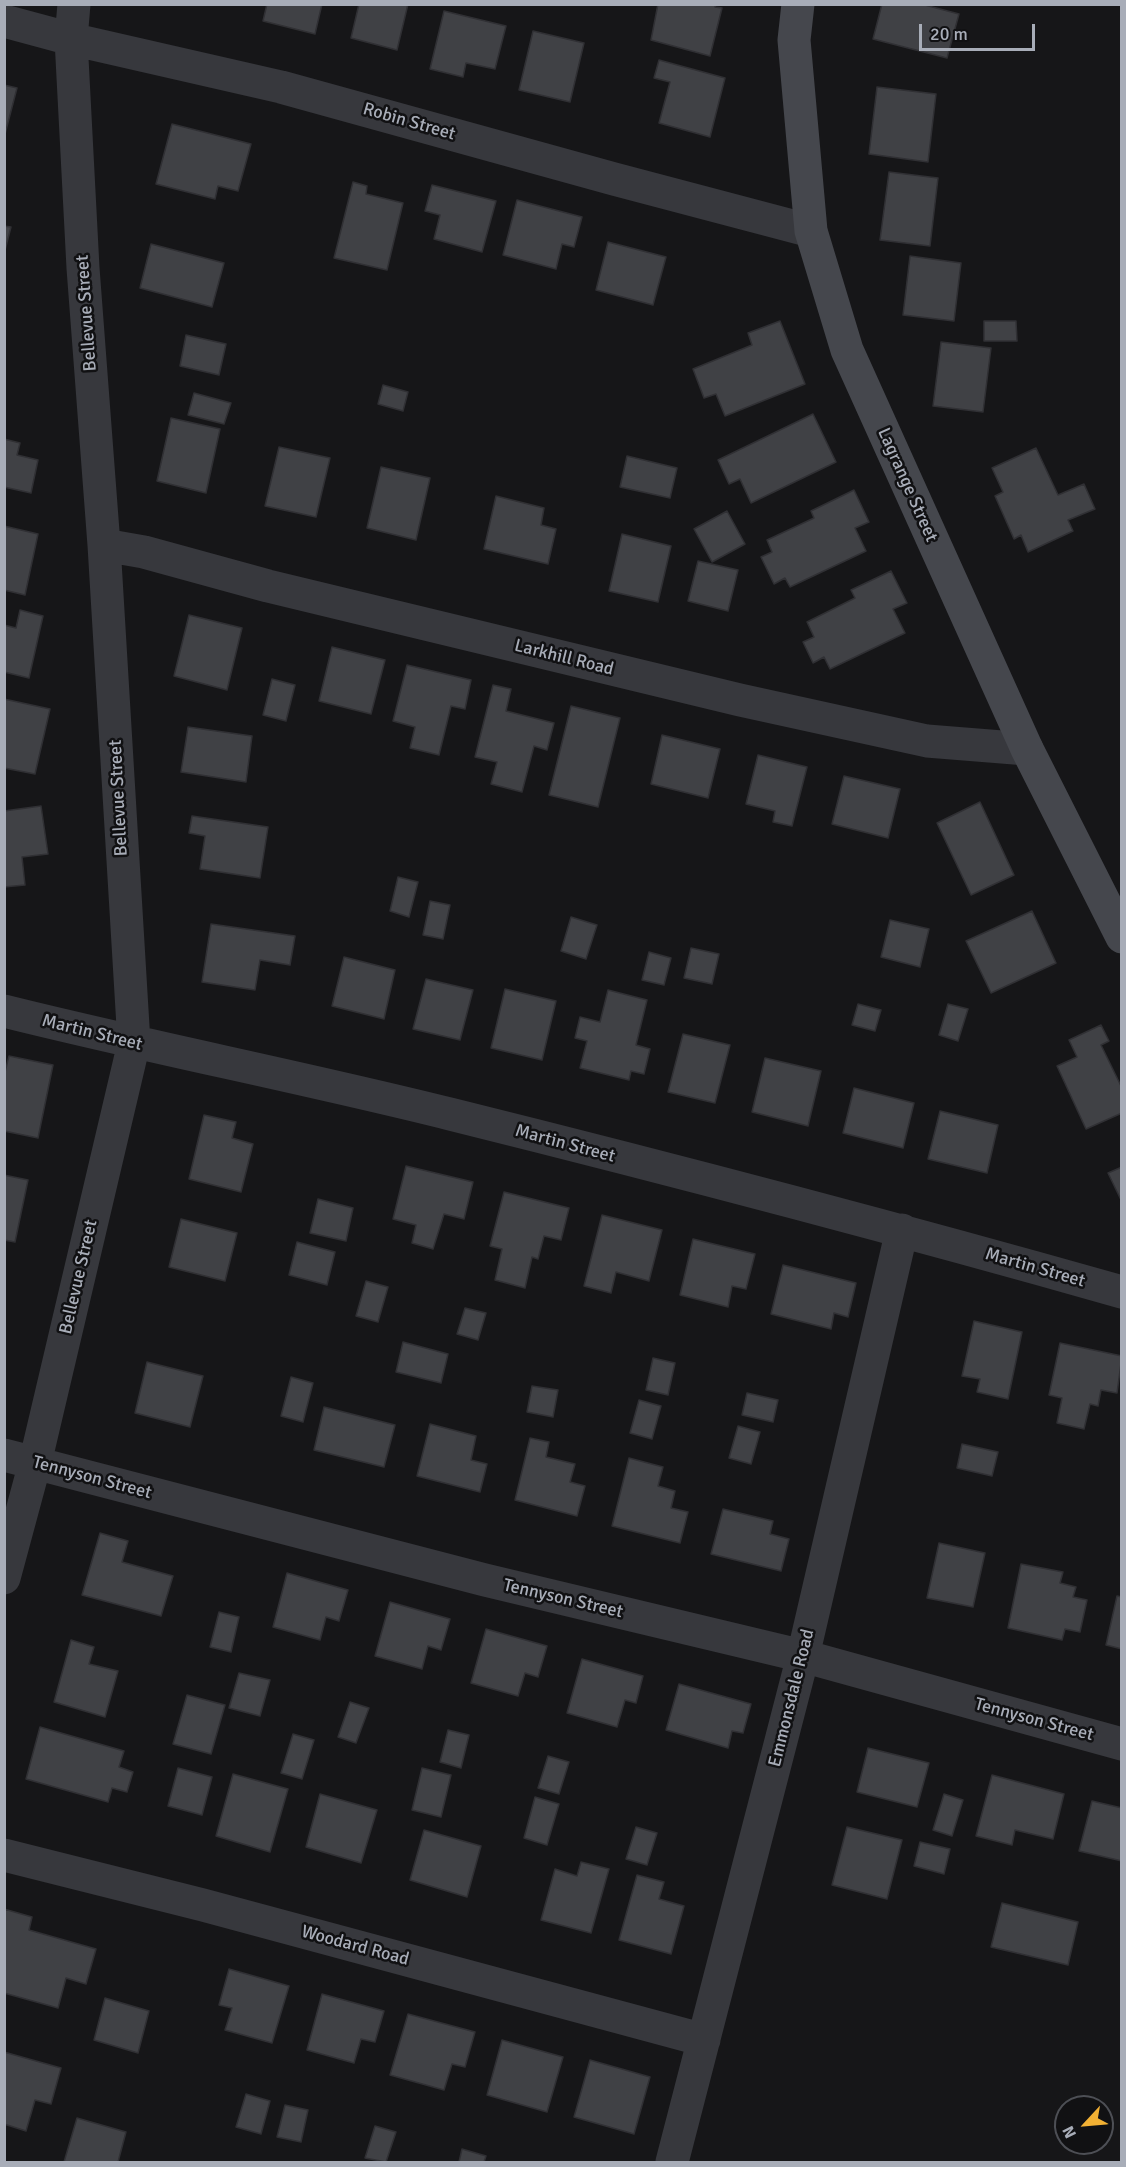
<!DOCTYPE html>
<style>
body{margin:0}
#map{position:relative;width:1126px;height:2167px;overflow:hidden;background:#161618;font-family:Signika,sans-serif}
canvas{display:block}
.frame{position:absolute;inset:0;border:6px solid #a8adb8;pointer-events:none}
.north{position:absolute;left:1054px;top:2095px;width:60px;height:60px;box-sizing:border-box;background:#111113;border:2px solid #4d4f55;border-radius:50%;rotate:244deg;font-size:16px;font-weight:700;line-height:24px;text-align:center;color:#a8adb8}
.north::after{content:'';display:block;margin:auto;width:21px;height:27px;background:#f2b134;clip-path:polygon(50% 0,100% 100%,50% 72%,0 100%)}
.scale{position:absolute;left:919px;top:24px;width:116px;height:27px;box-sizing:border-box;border:3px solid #a8adb8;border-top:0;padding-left:8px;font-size:18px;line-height:21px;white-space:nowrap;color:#a8adb8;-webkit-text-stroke:4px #111113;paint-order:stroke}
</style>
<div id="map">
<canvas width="1126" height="2167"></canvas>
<div class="frame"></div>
<div class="north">N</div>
<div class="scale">20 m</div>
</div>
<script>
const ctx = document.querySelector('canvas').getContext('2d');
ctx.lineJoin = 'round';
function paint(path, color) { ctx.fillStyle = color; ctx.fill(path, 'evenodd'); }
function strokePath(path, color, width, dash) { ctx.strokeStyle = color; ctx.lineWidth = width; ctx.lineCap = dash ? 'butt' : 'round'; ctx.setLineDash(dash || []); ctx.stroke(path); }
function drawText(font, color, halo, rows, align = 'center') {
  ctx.font = font + ' Signika,sans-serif'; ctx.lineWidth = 5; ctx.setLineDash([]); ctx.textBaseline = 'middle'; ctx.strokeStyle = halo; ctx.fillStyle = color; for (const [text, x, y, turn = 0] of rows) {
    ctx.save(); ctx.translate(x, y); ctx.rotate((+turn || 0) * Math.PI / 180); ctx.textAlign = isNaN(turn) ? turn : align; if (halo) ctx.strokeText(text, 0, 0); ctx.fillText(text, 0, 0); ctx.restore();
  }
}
const building = new Path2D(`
 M 267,4 L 322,4 L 315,34 L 263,21 Z
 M 359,4 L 408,4 L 397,50 L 351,38 Z
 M 658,4 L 716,4 L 715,7 L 722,8 L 710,56 L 651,40 Z
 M 882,4 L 921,4 L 959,14 L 947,58 L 873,39 Z
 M 444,11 L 506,26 L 495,69 L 466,63 L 463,77 L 430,69 Z
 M 533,31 L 584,43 L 570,102 L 519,90 Z
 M 659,60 L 725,78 L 710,137 L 659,123 L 670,82 L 654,78 Z
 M 4,85 L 17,88 L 4,138 Z
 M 877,87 L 936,94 L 928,162 L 869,154 Z
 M 172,124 L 251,144 L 238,191 L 218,186 L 215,199 L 156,184 Z
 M 889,172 L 938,178 L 930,246 L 880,240 Z
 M 353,182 L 367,186 L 366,194 L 403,203 L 387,270 L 334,258 Z
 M 432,185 L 496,201 L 482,252 L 434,239 L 440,215 L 425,211 Z
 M 517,200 L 582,217 L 574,247 L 562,244 L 556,269 L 503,255 Z
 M 4,226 L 11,227 L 4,254 Z
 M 608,242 L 666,257 L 653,305 L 596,290 Z
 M 151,244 L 224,263 L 212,307 L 140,288 Z
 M 910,256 L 961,263 L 954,321 L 903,315 Z
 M 780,321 L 805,384 L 725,416 L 716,394 L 704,398 L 693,369 L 752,345 L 748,333 Z
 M 984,321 L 1016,321 L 1017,341 L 984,341 Z
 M 186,335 L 226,344 L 219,375 L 180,366 Z
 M 941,342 L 991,348 L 983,412 L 933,406 Z
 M 383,385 L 408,392 L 403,411 L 378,404 Z
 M 194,393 L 231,403 L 224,424 L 188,415 Z
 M 813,414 L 836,462 L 751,503 L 740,479 L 729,484 L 718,460 Z
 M 171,418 L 220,429 L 206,493 L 157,481 Z
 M 4,439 L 20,443 L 17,455 L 38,460 L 31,493 L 4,487 Z
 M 279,447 L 330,458 L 316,517 L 265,506 Z
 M 1036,448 L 1058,495 L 1084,484 L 1095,509 L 1068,520 L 1073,531 L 1028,552 L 1021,535 L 1014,539 L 995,496 L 1003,492 L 992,468 Z
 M 627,456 L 677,468 L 670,498 L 620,487 Z
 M 381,467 L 430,478 L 416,540 L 367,528 Z
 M 854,490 L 869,522 L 855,528 L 866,551 L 790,587 L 785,578 L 774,584 L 761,557 L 772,552 L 767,540 L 814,518 L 811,511 Z
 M 496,496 L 544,508 L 541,525 L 556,529 L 548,564 L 484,549 Z
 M 727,511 L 745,544 L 712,562 L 694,529 Z
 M 4,526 L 38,534 L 25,595 L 4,590 Z
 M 622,534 L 671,546 L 658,602 L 609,591 Z
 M 698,561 L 738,570 L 728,611 L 688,601 Z
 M 891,571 L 907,603 L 893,609 L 905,633 L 830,669 L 824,657 L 813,663 L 803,642 L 814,637 L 807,622 L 855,598 L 851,590 Z
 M 20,610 L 43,616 L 29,678 L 4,672 L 4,625 L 16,628 Z
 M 189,615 L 242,628 L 227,690 L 174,676 Z
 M 332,647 L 385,660 L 371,714 L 319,701 Z
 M 407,665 L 471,680 L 465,709 L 451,706 L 439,755 L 410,748 L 415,727 L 393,721 Z
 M 272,679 L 295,685 L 286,721 L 263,715 Z
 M 493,685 L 511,689 L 506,711 L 554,723 L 547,750 L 534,746 L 522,792 L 491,784 L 497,762 L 475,757 Z
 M 4,699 L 50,709 L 35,774 L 4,768 Z
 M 571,706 L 620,718 L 598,807 L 549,795 Z
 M 188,727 L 252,736 L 246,782 L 181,772 Z
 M 662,735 L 720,749 L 708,798 L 651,784 Z
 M 758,755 L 807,767 L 792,826 L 773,822 L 775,811 L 746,804 Z
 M 844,776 L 900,789 L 888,838 L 832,824 Z
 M 980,802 L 1014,875 L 971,895 L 937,823 Z
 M 41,806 L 48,854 L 22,857 L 25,885 L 4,887 L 4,811 Z
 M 192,816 L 268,827 L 260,878 L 200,869 L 205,836 L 189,833 Z
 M 398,877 L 418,882 L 409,917 L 390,911 Z
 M 430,901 L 450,905 L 443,939 L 423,935 Z
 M 1032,911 L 1056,963 L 991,993 L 966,941 Z
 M 571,917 L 597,925 L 586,959 L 561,951 Z
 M 890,920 L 929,929 L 920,967 L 881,957 Z
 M 211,924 L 295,936 L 290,965 L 260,960 L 255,990 L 202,982 Z
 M 691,948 L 719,954 L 712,984 L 684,978 Z
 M 649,952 L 671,958 L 664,985 L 642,980 Z
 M 344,957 L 395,970 L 384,1019 L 332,1006 Z
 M 426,979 L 473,990 L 460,1040 L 413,1029 Z
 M 505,989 L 556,1001 L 542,1060 L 491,1048 Z
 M 608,990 L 647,1000 L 636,1045 L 650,1049 L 644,1074 L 631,1071 L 629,1080 L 580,1068 L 587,1041 L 575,1038 L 580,1017 L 600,1022 Z
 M 858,1004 L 881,1010 L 875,1031 L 852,1025 Z
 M 948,1004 L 968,1009 L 958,1041 L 939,1035 Z
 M 1101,1025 L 1109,1041 L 1101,1045 L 1122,1088 L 1122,1113 L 1086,1129 L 1057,1066 L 1077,1057 L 1069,1040 Z
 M 683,1034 L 730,1045 L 715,1103 L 668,1092 Z
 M 9,1056 L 53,1065 L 38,1138 L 4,1131 L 4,1076 Z
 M 765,1058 L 821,1071 L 808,1126 L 752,1112 Z
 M 854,1088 L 914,1103 L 903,1148 L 843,1133 Z
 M 940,1111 L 998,1125 L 987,1173 L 928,1159 Z
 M 204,1115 L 236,1122 L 232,1138 L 253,1144 L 241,1192 L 189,1179 Z
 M 406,1166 L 473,1182 L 464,1219 L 444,1214 L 433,1249 L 412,1243 L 416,1225 L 393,1219 Z
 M 1122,1167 L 1122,1202 L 1108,1173 Z
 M 4,1175 L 28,1180 L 15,1242 L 4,1240 Z
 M 504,1192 L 569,1208 L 561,1240 L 544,1236 L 538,1259 L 532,1257 L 525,1288 L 495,1280 L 502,1249 L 490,1246 Z
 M 318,1199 L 353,1208 L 346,1241 L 310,1233 Z
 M 602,1215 L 662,1230 L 649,1281 L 616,1272 L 611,1293 L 584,1286 Z
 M 181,1219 L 237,1233 L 225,1281 L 169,1267 Z
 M 693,1239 L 755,1254 L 746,1289 L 732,1286 L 728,1307 L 680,1295 Z
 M 297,1242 L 335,1252 L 327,1285 L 289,1275 Z
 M 783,1265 L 856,1283 L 848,1317 L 834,1313 L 831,1329 L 771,1314 Z
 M 366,1281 L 388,1287 L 378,1322 L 356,1316 Z
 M 465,1308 L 486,1313 L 478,1340 L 457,1334 Z
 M 974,1321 L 1022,1332 L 1008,1399 L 977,1392 L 980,1379 L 962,1376 Z
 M 403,1342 L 448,1354 L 441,1383 L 396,1372 Z
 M 1060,1343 L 1122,1356 L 1117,1393 L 1101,1390 L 1098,1406 L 1090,1404 L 1084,1429 L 1057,1423 L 1062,1398 L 1049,1395 Z
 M 653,1358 L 675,1363 L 668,1395 L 646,1390 Z
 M 147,1362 L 203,1376 L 190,1427 L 135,1413 Z
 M 291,1377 L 313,1383 L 303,1422 L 281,1416 Z
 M 532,1386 L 558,1390 L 553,1417 L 527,1412 Z
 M 747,1393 L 778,1400 L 773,1422 L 742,1415 Z
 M 639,1400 L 661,1406 L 652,1439 L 630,1433 Z
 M 324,1407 L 395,1425 L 384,1467 L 314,1450 Z
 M 430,1424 L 476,1436 L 471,1460 L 487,1464 L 480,1492 L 417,1476 Z
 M 738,1426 L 760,1432 L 751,1464 L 729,1458 Z
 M 530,1438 L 549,1442 L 546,1457 L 575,1464 L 570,1482 L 585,1486 L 577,1516 L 515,1500 Z
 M 962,1444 L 998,1452 L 992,1476 L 957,1468 Z
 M 629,1458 L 663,1467 L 658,1486 L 675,1491 L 671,1508 L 688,1512 L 680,1543 L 612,1526 Z
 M 723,1509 L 773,1521 L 770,1534 L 789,1539 L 781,1571 L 711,1554 Z
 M 100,1533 L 128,1541 L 122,1562 L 173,1576 L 161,1616 L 82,1595 Z
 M 939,1543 L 985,1553 L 973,1607 L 927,1598 Z
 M 1021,1564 L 1063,1572 L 1060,1583 L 1076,1587 L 1073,1597 L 1087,1600 L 1080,1632 L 1065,1629 L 1062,1640 L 1008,1628 Z
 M 287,1573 L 348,1590 L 339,1621 L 326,1617 L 320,1640 L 273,1627 Z
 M 1117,1596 L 1122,1597 L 1122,1649 L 1106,1645 Z
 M 390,1602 L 450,1619 L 441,1650 L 428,1646 L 422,1669 L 375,1656 Z
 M 219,1612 L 239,1617 L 231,1652 L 210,1647 Z
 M 486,1629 L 547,1646 L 538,1677 L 525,1673 L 518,1696 L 471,1683 Z
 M 71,1640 L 94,1647 L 89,1664 L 118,1671 L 105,1717 L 54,1702 Z
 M 582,1659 L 643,1676 L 636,1703 L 625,1700 L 617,1727 L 567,1713 Z
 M 239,1673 L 270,1680 L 260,1716 L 229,1708 Z
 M 679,1684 L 751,1704 L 743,1733 L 732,1731 L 728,1748 L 666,1730 Z
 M 187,1695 L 225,1705 L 211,1754 L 173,1744 Z
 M 350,1702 L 369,1708 L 356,1743 L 338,1737 Z
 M 40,1727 L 124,1751 L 119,1767 L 133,1772 L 127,1792 L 112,1788 L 108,1802 L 26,1779 Z
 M 448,1730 L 469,1735 L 461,1768 L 440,1762 Z
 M 293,1734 L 314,1740 L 302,1779 L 281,1773 Z
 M 868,1748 L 929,1763 L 917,1807 L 857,1792 Z
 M 548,1756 L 569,1762 L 559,1794 L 538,1788 Z
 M 178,1768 L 212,1777 L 202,1815 L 168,1806 Z
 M 422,1768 L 451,1775 L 441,1817 L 412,1810 Z
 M 233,1774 L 288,1789 L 270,1852 L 216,1836 Z
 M 992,1775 L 1064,1794 L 1053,1839 L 1015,1830 L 1012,1845 L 976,1836 Z
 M 320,1794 L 377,1810 L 361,1863 L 306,1847 Z
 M 944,1794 L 963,1800 L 952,1836 L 933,1830 Z
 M 535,1797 L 559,1804 L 547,1845 L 524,1838 Z
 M 1092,1801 L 1122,1808 L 1122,1861 L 1079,1851 Z
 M 636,1827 L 657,1833 L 647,1865 L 626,1859 Z
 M 847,1827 L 902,1840 L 887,1899 L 832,1885 Z
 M 424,1830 L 481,1846 L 467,1897 L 410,1880 Z
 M 920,1842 L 950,1849 L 944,1874 L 914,1866 Z
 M 581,1862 L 609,1869 L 591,1933 L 541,1920 L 555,1869 L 577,1876 Z
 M 637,1875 L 664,1882 L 659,1899 L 684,1906 L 671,1954 L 619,1940 Z
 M 1002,1903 L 1078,1922 L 1068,1965 L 991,1947 Z
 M 4,1909 L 32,1917 L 29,1930 L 96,1949 L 86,1984 L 66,1978 L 58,2008 L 4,1993 Z
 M 229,1969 L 289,1986 L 272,2043 L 225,2030 L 232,2008 L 219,2005 Z
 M 322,1994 L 384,2011 L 375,2042 L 361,2039 L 354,2063 L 307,2050 Z
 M 105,1998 L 149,2011 L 138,2053 L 94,2040 Z
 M 408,2014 L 475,2032 L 465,2067 L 452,2064 L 444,2090 L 390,2075 Z
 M 502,2040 L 563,2057 L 547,2112 L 487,2095 Z
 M 4,2052 L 61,2068 L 51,2104 L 35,2100 L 26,2131 L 4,2124 Z
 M 590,2060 L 650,2077 L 634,2134 L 574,2117 Z
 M 246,2094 L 270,2101 L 261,2134 L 236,2127 Z
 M 285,2105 L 308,2110 L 301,2142 L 277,2137 Z
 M 77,2118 L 126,2132 L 118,2162 L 64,2162 Z
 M 375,2126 L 396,2132 L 386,2162 L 365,2158 Z
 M 462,2149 L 486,2156 L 484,2162 L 459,2162 Z`);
paint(building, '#404145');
strokePath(building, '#303034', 1.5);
strokePath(new Path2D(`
 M 4,21 L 71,39 L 281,87 L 614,179 L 811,231
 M 104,545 L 144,552 L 268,586 L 740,700 L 927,741 L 1027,749
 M 4,1011 C 152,1048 302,1077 450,1114 C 675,1170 899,1229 1122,1292
 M 4,1455 L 485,1580 L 803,1656 L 1122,1744
 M 4,1578 L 35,1463 L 134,1043 L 104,545 L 83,268 L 71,39 L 74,4
 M 4,1855 L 203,1905 L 704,2040
 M 672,2162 L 803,1656 L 902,1230`), '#37383d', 33);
strokePath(new Path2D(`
 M 798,4 L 794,40 L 811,231 L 847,350 L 1027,749 L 1122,937`), '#45474d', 33);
drawText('18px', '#a8adb8', '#111113', [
 ["Robin Street",409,122,16],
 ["Bellevue Street",87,313,-94],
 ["Lagrange Street",907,485,66],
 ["Larkhill Road",564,658,14],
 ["Bellevue Street",119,798,-93],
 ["Martin Street",92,1033,14],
 ["Martin Street",565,1144,15],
 ["Martin Street",1035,1268,16],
 ["Bellevue Street",79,1277,-77],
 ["Tennyson Street",92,1478,15],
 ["Tennyson Street",563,1599,13],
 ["Emmonsdale Road",792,1698,-76],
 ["Tennyson Street",1034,1720,15],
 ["Woodard Road",355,1946,15]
]);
</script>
